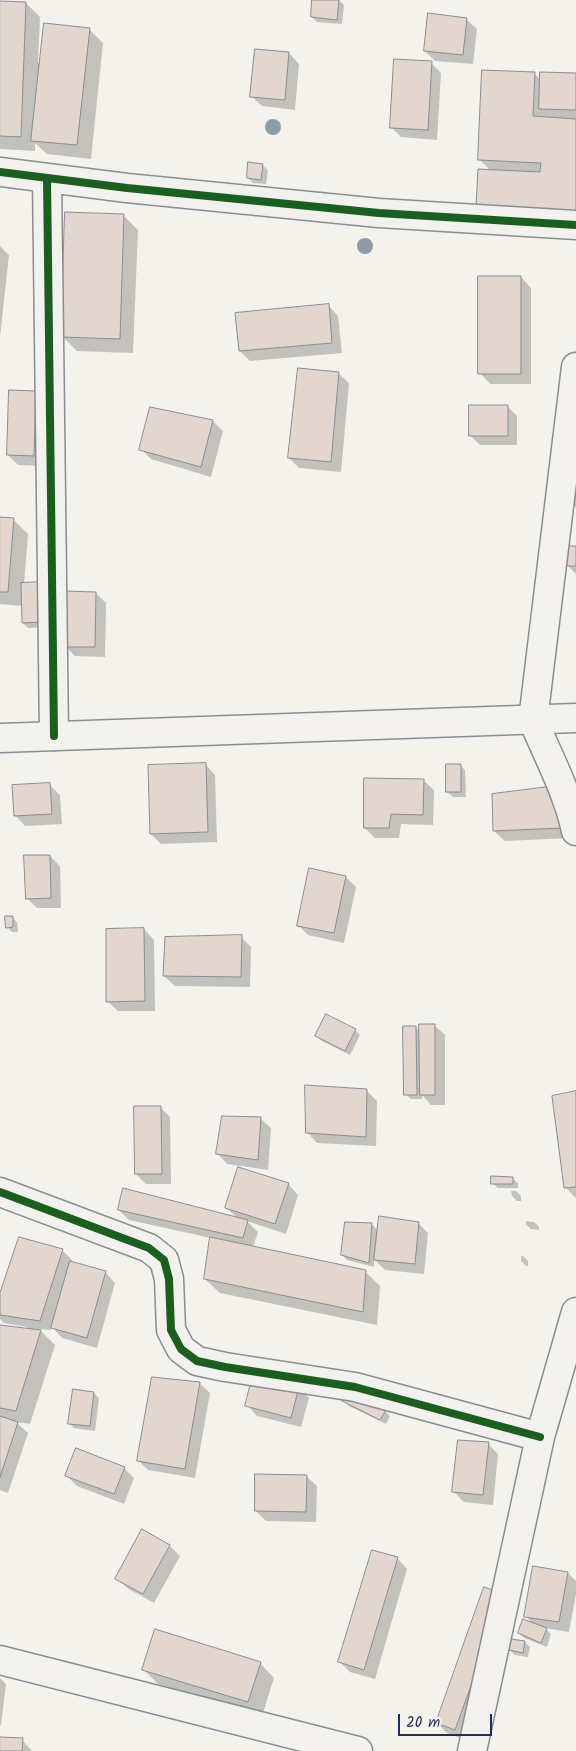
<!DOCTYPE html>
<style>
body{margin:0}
#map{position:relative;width:576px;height:1751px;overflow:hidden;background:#f4f2ec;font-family:Kalam,sans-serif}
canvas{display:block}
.scale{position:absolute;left:398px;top:1714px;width:94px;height:22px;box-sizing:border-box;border:2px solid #1b2f5e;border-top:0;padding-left:6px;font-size:15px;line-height:18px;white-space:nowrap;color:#1b2f5e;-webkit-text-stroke:4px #f7f3e8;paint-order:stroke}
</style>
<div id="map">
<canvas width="576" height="1751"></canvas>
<div class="scale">20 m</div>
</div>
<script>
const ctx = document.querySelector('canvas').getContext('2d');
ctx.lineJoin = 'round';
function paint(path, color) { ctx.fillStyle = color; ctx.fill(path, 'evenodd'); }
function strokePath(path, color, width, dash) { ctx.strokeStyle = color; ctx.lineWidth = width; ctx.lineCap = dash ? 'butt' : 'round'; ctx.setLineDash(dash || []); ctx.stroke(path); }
paint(new Path2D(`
 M 313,0 L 339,0 L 344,5 L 342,24 L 317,22 L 312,17 Z
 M 0,2 L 26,3 L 40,17 L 38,63 L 41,63 L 89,29 L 103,43 L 91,159 L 47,154 L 35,143 L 35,151 L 0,149 Z
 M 466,19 L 477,29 L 473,64 L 435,61 L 425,51 Z
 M 289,53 L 299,64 L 295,110 L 262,106 L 251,96 Z
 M 431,63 L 441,73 L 437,140 L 401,137 L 391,127 Z
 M 535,74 L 541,80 L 576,75 L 576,225 L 491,171 L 479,159 Z
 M 262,165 L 268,170 L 266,184 L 253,183 L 248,178 Z
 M 123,215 L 138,230 L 133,353 L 77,351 L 62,336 Z
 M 0,246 L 9,255 L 0,337 Z
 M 521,277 L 531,288 L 531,384 L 490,384 L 480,373 Z
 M 328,305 L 338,316 L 342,353 L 250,361 L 240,351 Z
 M 338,373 L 349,383 L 341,472 L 299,468 L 289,458 Z
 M 36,392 L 46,403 L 44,466 L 18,465 L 8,455 Z
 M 507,406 L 517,416 L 517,445 L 480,445 L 470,435 Z
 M 213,421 L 223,431 L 211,477 L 151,459 L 141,449 Z
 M 574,486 L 576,486 L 576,508 L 574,505 Z
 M 0,519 L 14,520 L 28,534 L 24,584 L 47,627 L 28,628 L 23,623 L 23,606 L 0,604 Z
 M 576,548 L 576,574 L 568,566 Z
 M 96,593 L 106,603 L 105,657 L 75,656 L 65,646 Z
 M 205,764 L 215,775 L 217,842 L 161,844 L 151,834 Z
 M 460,765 L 465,770 L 466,797 L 453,797 L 447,792 Z
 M 423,780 L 434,790 L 433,825 L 401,824 L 399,838 L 375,838 L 365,828 Z
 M 50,785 L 60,795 L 62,824 L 25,826 L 15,815 Z
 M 556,787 L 572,838 L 505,841 L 494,831 Z
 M 50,856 L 60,866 L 61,908 L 37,908 L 27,898 Z
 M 346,877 L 356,887 L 344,943 L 308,935 L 298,925 Z
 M 12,917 L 17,922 L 18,932 L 12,932 L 7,927 Z
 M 144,929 L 154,940 L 155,1011 L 118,1011 L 107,1001 Z
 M 241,937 L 251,947 L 250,987 L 175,986 L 164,976 Z
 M 434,1025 L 445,1035 L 445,1105 L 431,1105 L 422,1095 L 422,1099 L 411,1099 L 405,1094 L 416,1028 L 421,1033 Z
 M 355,1030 L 360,1035 L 350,1055 L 322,1041 L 317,1036 Z
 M 366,1090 L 377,1101 L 376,1146 L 317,1143 L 307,1132 Z
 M 576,1092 L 576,1198 L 565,1187 Z
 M 160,1107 L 170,1117 L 171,1184 L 146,1184 L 136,1174 Z
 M 260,1118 L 271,1128 L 268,1170 L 227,1164 L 217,1153 Z
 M 512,1178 L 518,1183 L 518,1188 L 498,1188 L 492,1183 Z
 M 288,1184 L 298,1195 L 286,1234 L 247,1221 L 258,1232 L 253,1247 L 365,1271 L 380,1286 L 377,1325 L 220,1293 L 205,1279 L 211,1238 L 129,1220 L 119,1210 L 238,1219 L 226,1207 Z
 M 511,1191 L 516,1191 L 521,1196 L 521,1201 L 517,1201 L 512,1196 Z
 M 526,1221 L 534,1222 L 539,1227 L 539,1230 L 531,1229 L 526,1224 Z
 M 418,1223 L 428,1233 L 424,1274 L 385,1270 L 374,1259 L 374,1267 L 347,1260 L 342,1255 L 372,1224 L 378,1231 Z
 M 62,1250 L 72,1260 L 72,1263 L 105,1272 L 115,1283 L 97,1348 L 62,1338 L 52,1327 L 51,1330 L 39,1329 L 55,1345 L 30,1424 L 16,1422 L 28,1433 L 8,1493 L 0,1490 L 0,1326 L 27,1329 L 27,1327 L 4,1323 L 0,1319 L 0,1297 Z
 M 521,1256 L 523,1256 L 528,1261 L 528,1266 L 526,1266 L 521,1261 Z
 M 199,1383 L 210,1393 L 195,1478 L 148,1470 L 138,1460 Z
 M 299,1388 L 309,1398 L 301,1427 L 257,1416 L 247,1405 Z
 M 94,1393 L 99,1398 L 95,1431 L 74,1428 L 69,1423 Z
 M 344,1401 L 385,1411 L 390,1416 L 386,1424 L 349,1406 Z
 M 488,1444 L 498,1454 L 493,1505 L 464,1502 L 454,1492 Z
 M 124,1468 L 134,1478 L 124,1504 L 77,1486 L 67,1476 Z
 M 306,1476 L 317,1486 L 316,1522 L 266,1521 L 256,1511 Z
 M 142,1531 L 170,1546 L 180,1556 L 154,1603 L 127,1588 L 117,1578 Z
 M 397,1558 L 407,1569 L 375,1679 L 350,1672 L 339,1661 Z
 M 568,1573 L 576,1581 L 576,1594 L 569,1632 L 545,1628 L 551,1634 L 547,1647 L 524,1638 L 519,1633 L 533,1624 L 526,1616 Z
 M 503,1595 L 466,1740 L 447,1733 L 437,1723 Z
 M 525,1642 L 530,1647 L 528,1657 L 515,1655 L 510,1650 Z
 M 260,1663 L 274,1678 L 262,1716 L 158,1684 L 143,1669 Z
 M 0,1678 L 6,1684 L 1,1725 L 0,1725 Z
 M 0,1738 L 22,1740 L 32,1751 L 0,1751 Z`), '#0003');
const building = new Path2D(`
 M 312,0 L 339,0 L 337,20 L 311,17 Z
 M 0,1 L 26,2 L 21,137 L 0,136 Z
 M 428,13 L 467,18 L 463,55 L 424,51 Z
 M 44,23 L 90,28 L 77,145 L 31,141 Z
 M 255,49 L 289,52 L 285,100 L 250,97 Z
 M 394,59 L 432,61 L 428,130 L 390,128 Z
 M 482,70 L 535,72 L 533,116 L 576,119 L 576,212 L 476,206 L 478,169 L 540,172 L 541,163 L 478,160 Z
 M 540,72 L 576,73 L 576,110 L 539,109 Z
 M 248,162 L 263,164 L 261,180 L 247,178 Z
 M 65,212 L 124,214 L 120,339 L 61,337 Z
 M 478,276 L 521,276 L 521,374 L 478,374 Z
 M 329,304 L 332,343 L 239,351 L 235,313 Z
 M 298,368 L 339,372 L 331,462 L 288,458 Z
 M 9,390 L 36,391 L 34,456 L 7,455 Z
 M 469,405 L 508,405 L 508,436 L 469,436 Z
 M 150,407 L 213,420 L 201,467 L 139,450 Z
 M 0,517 L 14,518 L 8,592 L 0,592 Z
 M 567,546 L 576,546 L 576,566 L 567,566 Z
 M 41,582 L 43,622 L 22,623 L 21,583 Z
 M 65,591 L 96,592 L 95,647 L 64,647 Z
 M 206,763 L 208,832 L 150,834 L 148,765 Z
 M 446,764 L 461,764 L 461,792 L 446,792 Z
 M 364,778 L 424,779 L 423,815 L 391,814 L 389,828 L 364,828 Z
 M 50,783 L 52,814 L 14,816 L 12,785 Z
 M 557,786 L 562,828 L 493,831 L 492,794 Z
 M 24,855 L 50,855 L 51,898 L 26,899 Z
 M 309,868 L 346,876 L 334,933 L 297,926 Z
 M 5,916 L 13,916 L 13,927 L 6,928 Z
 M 144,928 L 145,1001 L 106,1002 L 106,929 Z
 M 242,935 L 241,977 L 163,976 L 165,937 Z
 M 326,1014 L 356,1029 L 345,1051 L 315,1036 Z
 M 419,1024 L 435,1024 L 435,1095 L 420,1095 Z
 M 403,1026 L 416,1026 L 417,1095 L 404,1095 Z
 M 305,1085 L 367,1089 L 366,1137 L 306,1133 Z
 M 576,1091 L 576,1187 L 564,1188 L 552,1096 Z
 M 134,1106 L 161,1106 L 162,1174 L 135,1174 Z
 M 222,1116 L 261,1117 L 258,1160 L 216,1154 Z
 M 238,1167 L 289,1183 L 275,1224 L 225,1208 Z
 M 491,1176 L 513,1177 L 513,1184 L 491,1184 Z
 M 123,1188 L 248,1220 L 243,1238 L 118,1210 Z
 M 379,1216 L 419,1222 L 415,1264 L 374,1260 Z
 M 345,1222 L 372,1223 L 369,1263 L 341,1255 Z
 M 19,1237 L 63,1249 L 40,1321 L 0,1315 L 0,1293 Z
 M 210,1237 L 366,1270 L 363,1312 L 204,1279 Z
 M 70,1261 L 106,1271 L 87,1338 L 51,1328 Z
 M 0,1325 L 41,1330 L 16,1411 L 0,1408 Z
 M 253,1375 L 299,1387 L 291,1418 L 245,1406 Z
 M 152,1377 L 200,1382 L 185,1469 L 137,1461 Z
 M 73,1389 L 94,1392 L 90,1426 L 68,1424 Z
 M 347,1391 L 386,1410 L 380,1420 L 342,1401 Z
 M 0,1416 L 18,1422 L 0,1477 Z
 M 458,1440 L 489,1442 L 483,1495 L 452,1492 Z
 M 76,1448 L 125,1467 L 114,1494 L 65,1476 Z
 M 255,1474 L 307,1475 L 306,1512 L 255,1511 Z
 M 142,1529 L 170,1545 L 143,1594 L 115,1579 Z
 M 372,1550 L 398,1557 L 364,1670 L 338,1662 Z
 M 533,1566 L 568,1572 L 559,1622 L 524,1617 Z
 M 484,1587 L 504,1594 L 455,1730 L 436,1723 Z
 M 523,1619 L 547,1628 L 541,1643 L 518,1633 Z
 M 155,1629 L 261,1662 L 248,1702 L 142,1670 Z
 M 511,1639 L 525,1641 L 523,1653 L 509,1650 Z
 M 0,1737 L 23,1738 L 22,1751 L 0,1751 Z`);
paint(building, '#e2d6cf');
strokePath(building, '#898c92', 1);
const minor = new Path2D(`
 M 0,172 L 127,188 L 379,213 L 576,225
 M 47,178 L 54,736
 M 576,367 L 533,720 C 548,756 568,793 576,831
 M 0,1192 L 149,1248 L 164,1260 L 169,1279 L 171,1330 L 181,1349 L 197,1361 L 225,1367 L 355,1387 L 540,1437
 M 0,1660 L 358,1751
 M 472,1751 L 540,1437 L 576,1312`);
const major = new Path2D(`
 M 0,738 L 576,718`);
strokePath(minor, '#898c92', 31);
strokePath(major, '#898c92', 31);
strokePath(minor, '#f2f1ed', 28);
strokePath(major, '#f2f1ed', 28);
strokePath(new Path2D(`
 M 0,172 L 127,188 L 379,213 L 576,225
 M 47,178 L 54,736
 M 0,1192 L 149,1248 L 164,1260 L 169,1279 L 171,1330 L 181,1349 L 197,1361 L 225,1367 L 355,1387 L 540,1437`), '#1b5e20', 8);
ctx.fillStyle = '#8d9ba6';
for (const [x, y] of [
 [273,127],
 [365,246]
]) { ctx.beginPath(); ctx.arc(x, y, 8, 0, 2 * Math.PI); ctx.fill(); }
</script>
